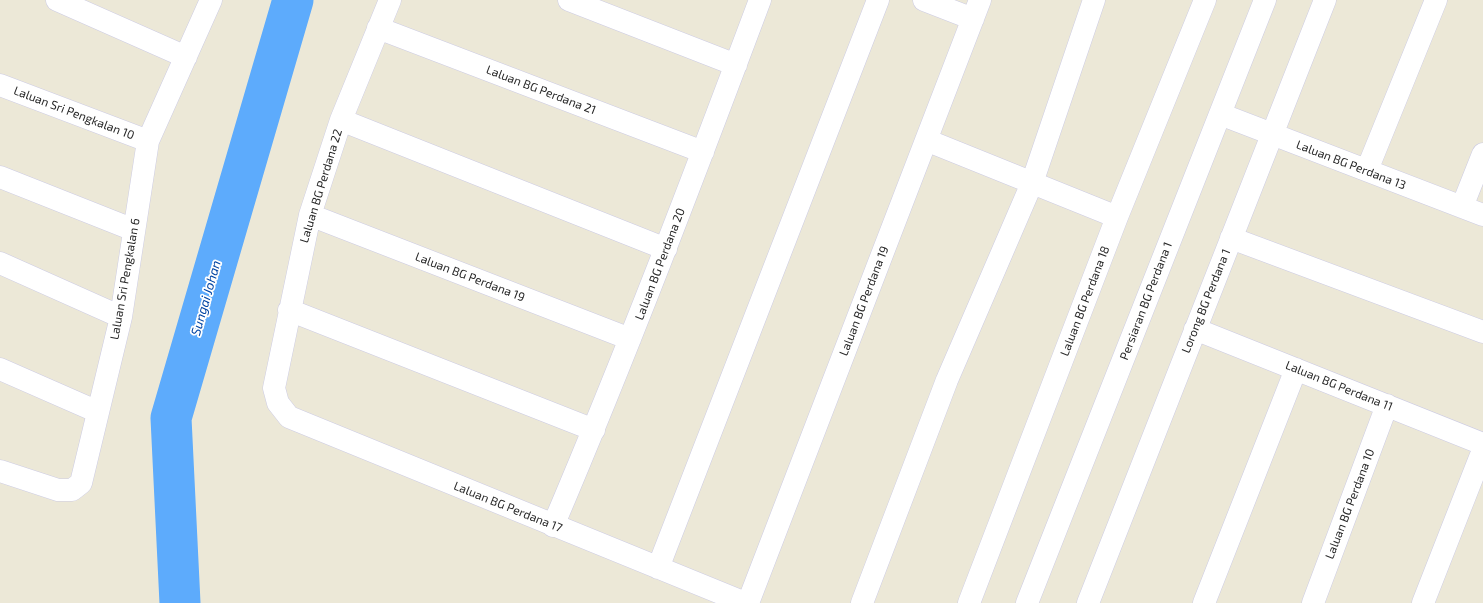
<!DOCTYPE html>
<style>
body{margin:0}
canvas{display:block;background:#ece8d7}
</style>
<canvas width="1483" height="603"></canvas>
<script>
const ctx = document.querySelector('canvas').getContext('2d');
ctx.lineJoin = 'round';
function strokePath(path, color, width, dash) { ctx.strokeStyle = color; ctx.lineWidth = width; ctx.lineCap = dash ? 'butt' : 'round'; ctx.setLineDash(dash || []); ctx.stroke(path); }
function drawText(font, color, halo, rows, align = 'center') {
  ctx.font = font + ' "Exo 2",sans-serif'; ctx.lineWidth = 3.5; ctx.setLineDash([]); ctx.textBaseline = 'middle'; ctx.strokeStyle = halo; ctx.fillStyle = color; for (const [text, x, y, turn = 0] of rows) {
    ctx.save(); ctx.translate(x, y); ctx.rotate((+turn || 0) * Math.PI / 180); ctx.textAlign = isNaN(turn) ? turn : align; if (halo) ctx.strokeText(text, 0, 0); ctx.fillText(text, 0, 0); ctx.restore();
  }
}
strokePath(new Path2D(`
 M 180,603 L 171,418 L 293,0`), '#5dabfc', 41);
const minor = new Path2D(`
 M 57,0 L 186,57
 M 390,0 L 341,120 L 310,215 L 274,388 L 278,403 L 289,417 L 745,603
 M 569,0 L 736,65
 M 924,0 L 973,19
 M 378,28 L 703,152
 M 0,85 L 148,141
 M 1220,114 L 1483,215
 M 341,120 L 666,249
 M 926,140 L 1117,217
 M 1367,170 L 1436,0
 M 0,177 L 134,230
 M 1462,207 L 1483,154
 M 310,215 L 630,339
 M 1231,238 L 1483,332
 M 0,263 L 121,317
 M 289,310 L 594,430
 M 1195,329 L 1483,444
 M 0,369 L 98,412
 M 0,471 L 58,490 L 72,490 L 81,483 L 121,317 L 148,141 L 211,0
 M 553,526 C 627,352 694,176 760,0
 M 658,568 L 878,0
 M 748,603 L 980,0
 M 862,603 L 947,380 L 1032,183 L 1094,0
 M 969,603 L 1117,217 L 1205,0
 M 1027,603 L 1265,0
 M 1088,603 L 1325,0
 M 1204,603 L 1296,369
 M 1313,603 L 1387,405
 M 1423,603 L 1483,450`);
strokePath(minor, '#cdcce3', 23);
strokePath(minor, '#fff', 22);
drawText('12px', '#282828', '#fff', [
 ["Laluan BG Perdana 21",541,90,21],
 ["Laluan Sri Pengkalan 10",74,113,21],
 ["Laluan BG Perdana 13",1351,165,21],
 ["Laluan BG Perdana 22",321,186,-73],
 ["Laluan BG Perdana 20",660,264,-69],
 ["Laluan BG Perdana 19",470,277,21],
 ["Laluan Sri Pengkalan 6",125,279,-80],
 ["Laluan BG Perdana 19",864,301,-69],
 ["Laluan BG Perdana 18",1085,301,-69],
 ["Persiaran BG Perdana 1",1146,301,-69],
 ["Lorong BG Perdana 1",1206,301,-68],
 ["Laluan BG Perdana 11",1339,386,22],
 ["Laluan BG Perdana 10",1350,504,-69],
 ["Laluan BG Perdana 17",508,507,22]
]);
drawText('italic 13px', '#0044a3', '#fff', [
 ["Sungai Johan",206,298,-74]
]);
</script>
